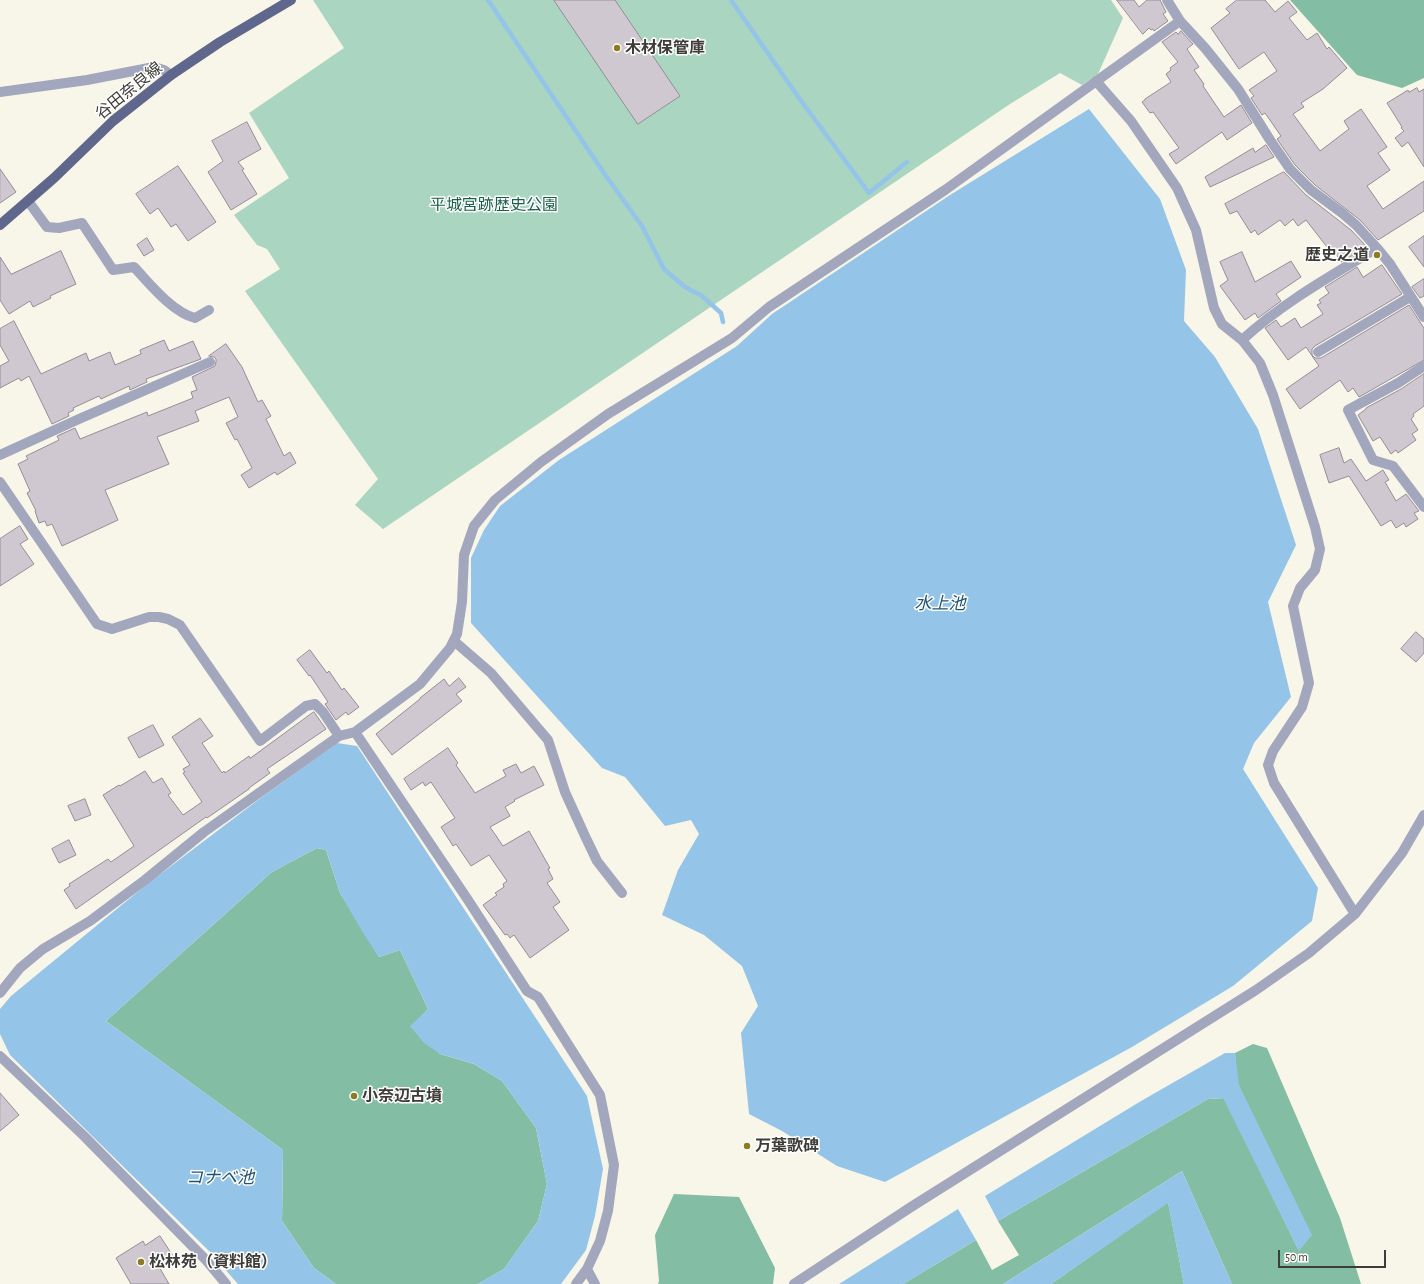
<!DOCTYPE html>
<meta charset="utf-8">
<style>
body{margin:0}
#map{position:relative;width:1424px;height:1284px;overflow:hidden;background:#f8f5e9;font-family:"Alegreya Sans",sans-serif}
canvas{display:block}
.scale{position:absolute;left:1278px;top:1250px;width:108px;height:18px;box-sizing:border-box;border:2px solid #3e3c38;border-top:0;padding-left:5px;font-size:12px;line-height:14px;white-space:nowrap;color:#3e3c38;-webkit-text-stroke:3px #fff;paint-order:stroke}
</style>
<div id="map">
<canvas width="1424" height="1284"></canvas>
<div class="scale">50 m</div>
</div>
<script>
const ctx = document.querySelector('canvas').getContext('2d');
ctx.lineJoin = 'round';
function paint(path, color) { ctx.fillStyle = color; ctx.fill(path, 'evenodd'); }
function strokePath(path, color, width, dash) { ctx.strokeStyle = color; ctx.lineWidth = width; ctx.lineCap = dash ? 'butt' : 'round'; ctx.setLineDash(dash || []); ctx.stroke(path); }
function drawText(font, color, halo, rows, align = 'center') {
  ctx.font = font + ' "Alegreya Sans","Noto Sans JP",sans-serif'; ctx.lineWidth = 3; ctx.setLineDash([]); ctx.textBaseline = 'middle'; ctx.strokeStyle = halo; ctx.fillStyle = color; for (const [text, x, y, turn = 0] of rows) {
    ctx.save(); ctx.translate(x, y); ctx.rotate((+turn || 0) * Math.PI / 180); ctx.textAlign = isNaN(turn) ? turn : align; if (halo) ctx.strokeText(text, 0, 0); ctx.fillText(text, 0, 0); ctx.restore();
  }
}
paint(new Path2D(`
 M 313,0 L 1111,0 L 1123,18 L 1098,74 L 1082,85 L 1060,73 L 1010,104 L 383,529 L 355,505 L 378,479 L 245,291 L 280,269 L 267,249 L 257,245 L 234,215 L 289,178 L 249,113 L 344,48 Z`), '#aad5c0');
paint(new Path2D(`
 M 1290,0 L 1424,0 L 1424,78 L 1402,88 L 1357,75 Z
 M 317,848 L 326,850 L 340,893 L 379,957 L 400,950 L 428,1009 L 411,1027 L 440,1054 L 474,1064 L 502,1081 L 536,1128 L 547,1184 L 538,1221 L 504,1269 L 478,1284 L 336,1284 L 314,1268 L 282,1221 L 283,1150 L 106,1021 L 272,872 Z
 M 1253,1044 L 1267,1048 L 1340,1218 L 1361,1284 L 1232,1284 L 1182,1171 L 1003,1284 L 903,1284 L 976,1240 L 992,1270 L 1019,1255 L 998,1221 L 1208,1099 L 1224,1098 L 1299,1251 L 1237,1081 L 1235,1053 Z
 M 674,1194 L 739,1197 L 775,1268 L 773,1284 L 658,1284 L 659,1281 L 655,1235 Z
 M 1168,1202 L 1184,1284 L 1051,1284 Z`), '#83bda3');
paint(new Path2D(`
 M 1089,109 L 1160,199 L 1186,270 L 1184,321 L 1215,357 L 1258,429 L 1296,545 L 1268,602 L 1291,697 L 1254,743 L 1243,769 L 1318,888 L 1312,921 L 1233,986 L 1132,1047 L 885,1182 L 837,1166 L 782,1131 L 749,1114 L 741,1033 L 758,1006 L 742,966 L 704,935 L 662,915 L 678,870 L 699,834 L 691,820 L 665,826 L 625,777 L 602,768 L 471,623 L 471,558 L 484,530 L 500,506 L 559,460 L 737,346 L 772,314 L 950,195 Z
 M 337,743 L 357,746 L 587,1096 L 603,1169 L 595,1216 L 586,1250 L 561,1284 L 478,1284 L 504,1269 L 538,1221 L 547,1184 L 536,1128 L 502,1081 L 474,1064 L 440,1054 L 424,1043 L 410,1026 L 428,1009 L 400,950 L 379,957 L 363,933 L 340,893 L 326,850 L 317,848 L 272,872 L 106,1021 L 283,1150 L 282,1221 L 314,1268 L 336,1284 L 238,1284 L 209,1251 L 10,1055 L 0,1034 L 0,1009 L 11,996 L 146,885 L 262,797 Z
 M 1225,1053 L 1235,1053 L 1239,1085 L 1312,1235 L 1299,1251 L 1223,1098 L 1208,1099 L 998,1221 L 985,1196 L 1141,1101 Z
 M 1182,1171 L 1232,1284 L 1184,1284 L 1168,1203 L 1051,1284 L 1003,1284 Z
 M 958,1209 L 976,1240 L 903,1284 L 839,1284 Z`), '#95c4e9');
strokePath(new Path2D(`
 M 488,0 L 606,176 L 642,226 L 664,269 L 685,287 L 702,296 L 721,313 L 723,322
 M 731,0 L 799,98 L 869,193 L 907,162`), '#95c4e9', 4.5);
const building = new Path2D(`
 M 554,0 L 615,0 L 680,96 L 638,124 Z
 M 1117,0 L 1134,0 L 1139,7 L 1147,0 L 1160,0 L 1166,12 L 1163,14 L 1168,21 L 1154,31 L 1153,29 L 1151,30 L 1149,28 L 1143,34 Z
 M 1237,0 L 1265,0 L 1275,12 L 1288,1 L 1297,12 L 1289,18 L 1307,40 L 1317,33 L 1327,49 L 1329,47 L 1347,68 L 1323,89 L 1301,103 L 1304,107 L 1293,114 L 1320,151 L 1349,129 L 1344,121 L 1361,109 L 1387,147 L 1378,153 L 1390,170 L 1367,186 L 1383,209 L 1424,181 L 1424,211 L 1378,240 L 1360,220 L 1315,185 L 1295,165 L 1277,139 L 1281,136 L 1265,113 L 1262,115 L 1251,98 L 1254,96 L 1249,90 L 1277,71 L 1264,52 L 1239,69 L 1211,28 L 1230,13 L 1226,9 Z
 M 1181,31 L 1193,44 L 1187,49 L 1199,67 L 1194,70 L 1204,84 L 1203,86 L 1224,117 L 1241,105 L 1252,123 L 1227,140 L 1222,132 L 1176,164 L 1169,154 L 1179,148 L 1153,112 L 1150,113 L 1142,102 L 1145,100 L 1145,99 L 1171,82 L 1166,74 L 1171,70 L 1170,68 L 1178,62 L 1162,42 L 1176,32 L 1178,34 Z
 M 1417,88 L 1419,92 L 1424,89 L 1424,167 L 1408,142 L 1402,147 L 1395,138 L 1404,131 L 1401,128 L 1402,127 L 1387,103 L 1408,90 L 1409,92 Z
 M 247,122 L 261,149 L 238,162 L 244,169 L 242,170 L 257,194 L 231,210 L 208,172 L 223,161 L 212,141 Z
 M 1266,145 L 1274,157 L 1210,187 L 1205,177 L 1253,148 L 1255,152 Z
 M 178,166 L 216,222 L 188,241 L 176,224 L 171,227 L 158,208 L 150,214 L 136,194 Z
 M 0,169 L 16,192 L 0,203 Z
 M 1284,172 L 1306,195 L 1351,230 L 1367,247 L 1341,262 L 1330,245 L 1327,247 L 1306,220 L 1298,226 L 1293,219 L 1285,226 L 1280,220 L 1258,235 L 1255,230 L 1251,233 L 1237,211 L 1230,214 L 1225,204 Z
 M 1424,236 L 1424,267 L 1409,247 Z
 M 147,238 L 154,250 L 144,256 L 137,245 Z
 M 61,251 L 76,284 L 50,296 L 51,298 L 33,307 L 30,301 L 9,314 L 0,300 L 0,257 L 11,274 Z
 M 1242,252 L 1255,282 L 1291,261 L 1301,277 L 1276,294 L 1281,301 L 1258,318 L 1255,313 L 1245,320 L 1220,286 L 1228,280 L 1220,262 Z
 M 1382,265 L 1402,294 L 1315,346 L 1312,349 L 1312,355 L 1315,358 L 1321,358 L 1409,305 L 1424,328 L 1424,360 L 1359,397 L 1353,388 L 1348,392 L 1340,380 L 1300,409 L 1286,389 L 1319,366 L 1306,347 L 1288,360 L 1265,328 L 1276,320 L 1281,327 L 1295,318 L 1301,328 L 1323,314 L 1317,305 L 1321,303 L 1319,300 L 1329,293 L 1325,287 L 1357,267 L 1363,277 Z
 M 1424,279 L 1424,296 L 1420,298 L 1412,287 Z
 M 14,321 L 41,374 L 86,353 L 89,361 L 110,352 L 115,365 L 141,354 L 140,350 L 164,340 L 169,351 L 193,341 L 201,359 L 146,379 L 147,382 L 130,390 L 129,386 L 101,399 L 99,396 L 73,408 L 74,410 L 68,413 L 69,416 L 52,424 L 29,376 L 21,381 L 19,378 L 0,388 L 0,366 L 9,361 L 0,345 L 0,329 Z
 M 226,344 L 242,367 L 258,402 L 262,400 L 271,416 L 266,419 L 284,456 L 290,452 L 296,463 L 277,475 L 275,472 L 249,488 L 241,475 L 252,468 L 237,439 L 235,440 L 226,423 L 238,417 L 229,397 L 195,411 L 199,421 L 157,437 L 169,464 L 105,490 L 118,520 L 62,546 L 52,524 L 47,526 L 45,521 L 39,523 L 35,511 L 36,511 L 27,493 L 30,491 L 18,464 L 28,459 L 26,456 L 59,440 L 57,436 L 75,428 L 80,439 L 147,412 L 148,416 L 193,398 L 191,392 L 197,390 L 192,377 L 215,366 L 216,362 L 216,359 L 214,357 L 209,356 Z
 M 1424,374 L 1424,406 L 1413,414 L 1414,416 L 1411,419 L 1418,430 L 1412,434 L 1416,440 L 1398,453 L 1396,450 L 1391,454 L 1380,437 L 1373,441 L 1358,415 L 1366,409 L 1366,408 L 1401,389 Z
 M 1339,448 L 1344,463 L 1351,459 L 1366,481 L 1383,470 L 1389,480 L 1385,482 L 1396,501 L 1406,494 L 1419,511 L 1414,513 L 1418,519 L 1406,527 L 1404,523 L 1396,528 L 1391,520 L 1381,526 L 1349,476 L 1329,483 L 1320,455 Z
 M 20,526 L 28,539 L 20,544 L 34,564 L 0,586 L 0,539 Z
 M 1416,632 L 1424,639 L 1424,653 L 1416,662 L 1401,649 Z
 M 310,650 L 327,673 L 329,671 L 342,690 L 344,688 L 359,707 L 348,715 L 346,712 L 336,720 L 325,704 L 328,702 L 310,675 L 309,676 L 297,660 Z
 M 459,678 L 466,687 L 456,694 L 462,701 L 392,755 L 376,734 L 420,699 L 420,698 L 444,679 L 449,686 Z
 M 314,712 L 326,729 L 267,769 L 270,773 L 249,788 L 249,789 L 207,818 L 206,817 L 76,909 L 64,890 L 70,886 L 69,884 L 108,859 L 111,862 L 134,846 L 103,795 L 119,785 L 120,786 L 145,771 L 153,783 L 162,778 L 171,793 L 168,795 L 183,815 L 202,802 L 183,773 L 185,772 L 183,769 L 190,765 L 172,737 L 200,718 L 213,736 L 202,743 L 222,773 L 224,771 L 225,773 L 249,756 L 250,758 Z
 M 153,725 L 164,745 L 139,758 L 128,738 Z
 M 448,748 L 458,763 L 456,765 L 475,793 L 506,776 L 503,770 L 516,764 L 521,773 L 534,766 L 544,785 L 514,800 L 515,801 L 505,807 L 510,816 L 490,827 L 503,846 L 529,831 L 550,868 L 548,869 L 553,879 L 547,883 L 560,902 L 553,907 L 569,930 L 530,958 L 514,935 L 510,938 L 507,934 L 505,935 L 483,905 L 497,895 L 495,893 L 504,887 L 503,884 L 507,881 L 489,855 L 471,866 L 456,844 L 453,846 L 441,827 L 455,818 L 431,782 L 425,786 L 423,782 L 411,790 L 404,779 Z
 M 85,799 L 91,815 L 75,821 L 68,806 Z
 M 69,840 L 76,855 L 59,863 L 52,849 Z
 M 0,1093 L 19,1115 L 0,1131 Z
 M 160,1236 L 173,1256 L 158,1265 L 169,1284 L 131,1284 L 116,1258 L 143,1241 L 145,1245 Z`);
paint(building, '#d0c8d1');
strokePath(building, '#958d96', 1);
strokePath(new Path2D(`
 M 1167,0 L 1180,21 L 1205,48 L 1238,89 L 1270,140 L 1290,169 L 1311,190 L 1342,213 L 1356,225 L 1377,248 L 1390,264 L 1424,317
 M 1096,81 L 1131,121 L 1177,188 L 1196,230 L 1214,308 L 1222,324 L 1242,340 L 1260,363 L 1273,395 L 1315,527 L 1320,549 L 1315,570 L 1300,588 L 1293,606 L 1309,683 L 1302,707 L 1273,751 L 1268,765 L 1274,783 L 1355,914
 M 0,92 L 87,80 L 154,67 L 164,70 L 171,75
 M 28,201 L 47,227 L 59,228 L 82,223 L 113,270 L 134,267 C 150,284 172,312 195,318 L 209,310
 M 1242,340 C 1282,303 1331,276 1377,248
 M 1318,352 L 1410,297
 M 1424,366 L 1398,383 L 1348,410 L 1373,460 L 1393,466 L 1424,507
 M 0,455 L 79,419 L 210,362
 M 0,482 L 97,624 L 112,629 L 149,617 L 159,617 L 168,619 L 180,625 L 260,741 L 306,706 L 315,704 L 323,712 L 339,736
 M 454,641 L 491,673 L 548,740 L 565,792 L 585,836 L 597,861 L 622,893
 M 355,732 L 468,900 L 527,991 L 538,997 L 600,1095 L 614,1165 L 608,1211 L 600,1241 L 587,1269 L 576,1284
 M 0,993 L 20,968 L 43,949 L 90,921 L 145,880 L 204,832 L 339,736 L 355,732 L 420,684 L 450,648 L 457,634 L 462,602 L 464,555 L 474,526 L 495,500 L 541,462 L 608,414 L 732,338 L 769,307 L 945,190 L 1180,21
 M 0,1056 L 84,1136 L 206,1260 L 226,1284
 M 587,1269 L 595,1284
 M 794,1284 L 911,1207 L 1256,990 L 1309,953 L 1355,914 L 1402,853 L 1424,815`), '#a3a7bd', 10);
strokePath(new Path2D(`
 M 0,225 L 54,178 L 113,121 L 171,75 L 220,42 L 291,0`), '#60678d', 10);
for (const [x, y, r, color] of [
 [617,48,4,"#8b7b21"],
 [1377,255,4,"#8b7b21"],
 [354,1096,4,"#8b7b21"],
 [747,1146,4,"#8b7b21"],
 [141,1262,4,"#8b7b21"]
]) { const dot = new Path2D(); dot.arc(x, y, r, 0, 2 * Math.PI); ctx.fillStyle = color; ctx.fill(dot); strokePath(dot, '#fff', 1.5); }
drawText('bold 16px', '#3e3c38', '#fff', [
 ["木材保管庫",625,48],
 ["歴史之道",1369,255,"right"],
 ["小奈辺古墳",362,1096],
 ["万葉歌碑",755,1146],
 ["松林苑（資料館）",149,1262]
], 'left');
drawText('16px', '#3e3c38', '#fff', [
 ["谷田奈良線",129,91,-39]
]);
drawText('16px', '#186046', '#fff', [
 ["平城宮跡歴史公園",494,205]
]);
drawText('italic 17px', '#1d5377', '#fff', [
 ["水上池",940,604],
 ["コナベ池",220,1178]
]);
</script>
